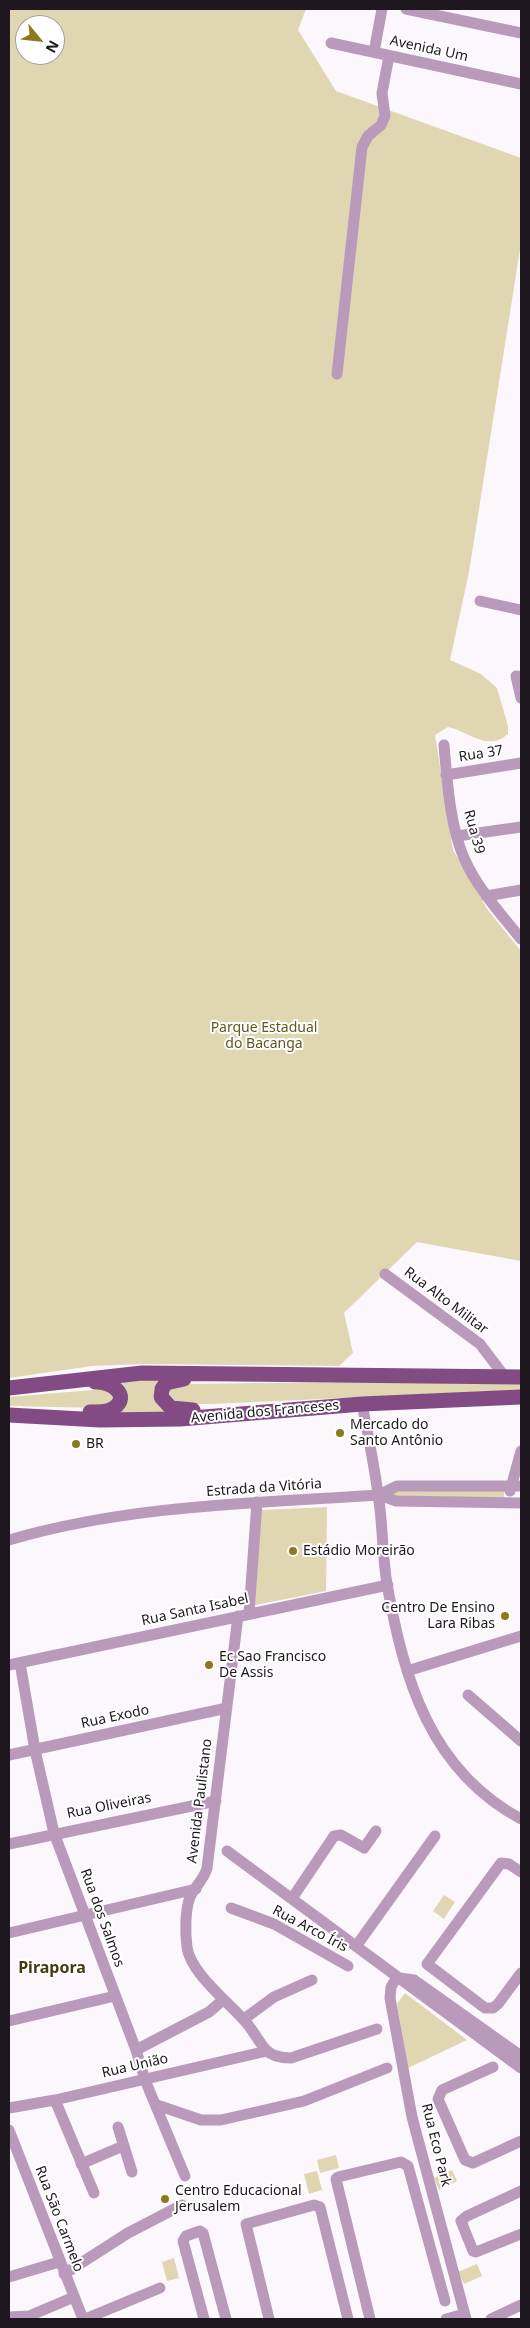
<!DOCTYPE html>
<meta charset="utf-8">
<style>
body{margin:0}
#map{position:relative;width:530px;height:2328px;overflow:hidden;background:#fcf7fc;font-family:"Noto Sans",sans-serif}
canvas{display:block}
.frame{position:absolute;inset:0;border:10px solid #1f171f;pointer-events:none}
.north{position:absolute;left:15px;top:15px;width:50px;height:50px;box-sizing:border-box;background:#fff;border:1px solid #a5a2a5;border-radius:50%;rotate:118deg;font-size:14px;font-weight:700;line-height:20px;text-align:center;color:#1f171f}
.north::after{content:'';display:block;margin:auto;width:18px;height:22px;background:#8d781d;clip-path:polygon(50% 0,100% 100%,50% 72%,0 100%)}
</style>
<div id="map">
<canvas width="530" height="2328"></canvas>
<div class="frame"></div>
<div class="north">N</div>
</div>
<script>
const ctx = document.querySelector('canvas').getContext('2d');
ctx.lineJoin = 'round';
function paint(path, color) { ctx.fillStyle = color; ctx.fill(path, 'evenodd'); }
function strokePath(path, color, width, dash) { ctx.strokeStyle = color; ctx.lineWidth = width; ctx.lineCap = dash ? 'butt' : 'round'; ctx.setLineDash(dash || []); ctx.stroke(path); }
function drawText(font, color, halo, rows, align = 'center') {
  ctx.font = font + ' "Noto Sans",sans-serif'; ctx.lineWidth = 4; ctx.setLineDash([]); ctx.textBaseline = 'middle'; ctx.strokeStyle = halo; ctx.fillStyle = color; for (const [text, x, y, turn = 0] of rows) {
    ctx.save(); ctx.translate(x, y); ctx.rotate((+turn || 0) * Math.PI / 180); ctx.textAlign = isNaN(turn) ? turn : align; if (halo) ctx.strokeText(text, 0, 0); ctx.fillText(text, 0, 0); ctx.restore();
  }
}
paint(new Path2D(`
 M 9,9 L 306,9 L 298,30 L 336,91 L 521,158 L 521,243 L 469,572 L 450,660 L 481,674 L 497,688 L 508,726 L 508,734 C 487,752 470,732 448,727 L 435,735 L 453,850 L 487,909 L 521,951 L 521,1261 L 417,1242 L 344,1313 L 353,1353 L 339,1366 L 144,1364 L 92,1366 L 9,1378 ZM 25,25 L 55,25 L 55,55 L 25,55 Z
 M 159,1378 L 154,1389 L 153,1399 L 169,1414 L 112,1416 L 115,1379 Z
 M 360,1382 L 521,1384 L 521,1390 L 211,1404 L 179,1404 L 167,1396 L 172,1385 L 182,1384 Z
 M 104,1389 L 113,1397 L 113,1400 L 101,1408 L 9,1406 L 9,1397 Z
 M 504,1490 L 504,1499 L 389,1498 L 388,1491 Z
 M 327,1507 L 326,1591 L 255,1605 L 261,1510 Z
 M 444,1895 L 455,1902 L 444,1919 L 433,1911 Z
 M 405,1993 L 467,2040 L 408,2068 L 397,2004 Z
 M 336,2155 L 339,2168 L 320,2173 L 317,2160 Z
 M 452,2170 L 457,2181 L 439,2190 L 434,2178 Z
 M 317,2171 L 322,2190 L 309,2194 L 304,2174 Z
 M 174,2258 L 179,2278 L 167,2281 L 162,2262 Z
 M 477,2264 L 482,2276 L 464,2284 L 458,2272 Z`), '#e0d6b1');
strokePath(new Path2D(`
 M 406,9 L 521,33
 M 331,43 L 521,84
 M 374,52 L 382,9
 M 337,374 L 362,147 L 368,136 L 381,125 L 385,116 L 382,93 L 389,56
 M 480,601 L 521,610
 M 521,677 L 516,676 L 521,698
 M 444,745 C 447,780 450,826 464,858 C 477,888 501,914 521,939
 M 446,775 L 521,763
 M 457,836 L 521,827
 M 486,896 L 521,890
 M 385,1274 L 480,1344 L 505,1377
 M 362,1404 C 368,1434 374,1464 378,1494 C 383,1524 382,1554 387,1584 C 404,1680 430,1770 521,1819
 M 510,1491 L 521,1451
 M 379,1495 L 396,1501 L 521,1503
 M 9,1540 C 128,1505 255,1503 379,1495 L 397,1486 L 521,1486
 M 249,1614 L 257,1502
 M 238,1616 L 207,1868 C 204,1880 195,1886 190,1897 C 185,1911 185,1932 187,1947 C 190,1972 227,2001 243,2019 C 252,2028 258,2041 266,2050 C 272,2056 282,2058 291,2058 L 377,2029
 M 20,1663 L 35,1750 L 54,1833 L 136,2050 L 145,2080 L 185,2176
 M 9,1665 L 388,1585
 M 407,1671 L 521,1636
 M 468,1695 L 521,1741
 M 9,1755 L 227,1708
 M 9,1844 L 216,1801
 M 227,1851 L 521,2068
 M 521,1872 L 509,1864 L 501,1863 L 427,1964 L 485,2008 L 493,2008 L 498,2004 L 521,1973
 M 293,1897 L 334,1836 L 341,1835 L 364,1848 L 376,1831
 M 231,1908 L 274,1924 L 348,1966
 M 9,1933 L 196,1889
 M 357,1945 L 435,1836
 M 397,1977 L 391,1987 L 390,1998 L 412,2117 L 466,2319
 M 400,1978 L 414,1980 L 521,2056
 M 244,2019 L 274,1997 L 312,1980
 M 9,2021 L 115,1996
 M 136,2050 L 209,2012 L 223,2000
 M 493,2067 L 442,2090 L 438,2099 L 465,2160 L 473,2163 L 521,2141
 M 55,2100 L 94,2193
 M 157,2105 L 201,2120 L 221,2120 L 304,2101 L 387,2068
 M 9,2108 L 55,2100 L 267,2051
 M 118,2127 L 132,2172
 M 9,2130 L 83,2319
 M 81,2164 L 123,2146
 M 521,2191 L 467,2216 L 461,2221 L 473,2251 L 476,2252 L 521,2234
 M 64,2274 L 128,2233 L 182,2205
 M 9,2277 L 59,2262
 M 9,2317 L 29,2316 L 74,2297
 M 85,2319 L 160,2288
 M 204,2319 L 183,2241 L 186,2236 L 200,2231 L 203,2233 L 226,2319
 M 269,2319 L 246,2224 L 314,2205 L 320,2207 L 348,2319
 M 370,2319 L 336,2179 L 338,2177 L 401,2162 L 408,2166 L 445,2301
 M 446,2319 L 464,2314
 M 491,2319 L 521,2305`), '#ba9abb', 11);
strokePath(new Path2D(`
 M 184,1379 L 166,1383 L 162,1389 L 161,1397 L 171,1408 L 193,1410
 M 9,1388 L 142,1373 L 521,1377
 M 90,1412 C 96,1412 104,1412 110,1410 C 133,1399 114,1381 95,1382
 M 9,1415 L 100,1420 L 180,1419 L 362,1404 L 521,1397`), '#824b84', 15);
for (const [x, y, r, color] of [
 [340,1433,5,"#8d781d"],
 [76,1444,5,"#8d781d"],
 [293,1551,5,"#8d781d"],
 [505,1616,5,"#8d781d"],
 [209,1665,5,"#8d781d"],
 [165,2199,5,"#8d781d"]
]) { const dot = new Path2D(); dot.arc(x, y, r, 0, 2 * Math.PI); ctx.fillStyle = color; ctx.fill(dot); strokePath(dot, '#fff', 2); }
drawText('14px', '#1f171f', '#fff', [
 ["Avenida Um",429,49,12],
 ["Rua 37",481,754,-9],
 ["Rua 39",474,832,75],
 ["Rua Alto Militar",446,1301,37],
 ["Avenida dos Franceses",265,1412,-5],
 ["Estrada da Vitória",264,1488,-4],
 ["Rua Santa Isabel",195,1610,-12],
 ["Rua Exodo",115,1717,-12],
 ["Avenida Paulistano",200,1801,-83],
 ["Rua Oliveiras",109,1806,-11],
 ["Rua dos Salmos",102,1918,70],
 ["Rua Arco Íris",310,1929,28],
 ["Rua União",135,2066,-13],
 ["Rua Eco Park",436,2145,76],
 ["Rua São Carmelo",59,2219,69]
]);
drawText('14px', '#65571c', '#fff', [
 ["Parque Estadual",264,1028],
 ["do Bacanga",264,1044]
]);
drawText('14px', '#1f171f', '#fff', [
 ["Mercado do",350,1425],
 ["Santo Antônio",350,1441],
 ["BR",86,1444],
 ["Estádio Moreirão",303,1551],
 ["Centro De Ensino",495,1608,"right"],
 ["Lara Ribas",495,1624,"right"],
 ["Ec Sao Francisco",219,1657],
 ["De Assis",219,1673],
 ["Centro Educacional",175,2191],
 ["Jerusalem",175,2207]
], 'left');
drawText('bold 16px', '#453b12', '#fff', [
 ["Pirapora",52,1968]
]);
</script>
